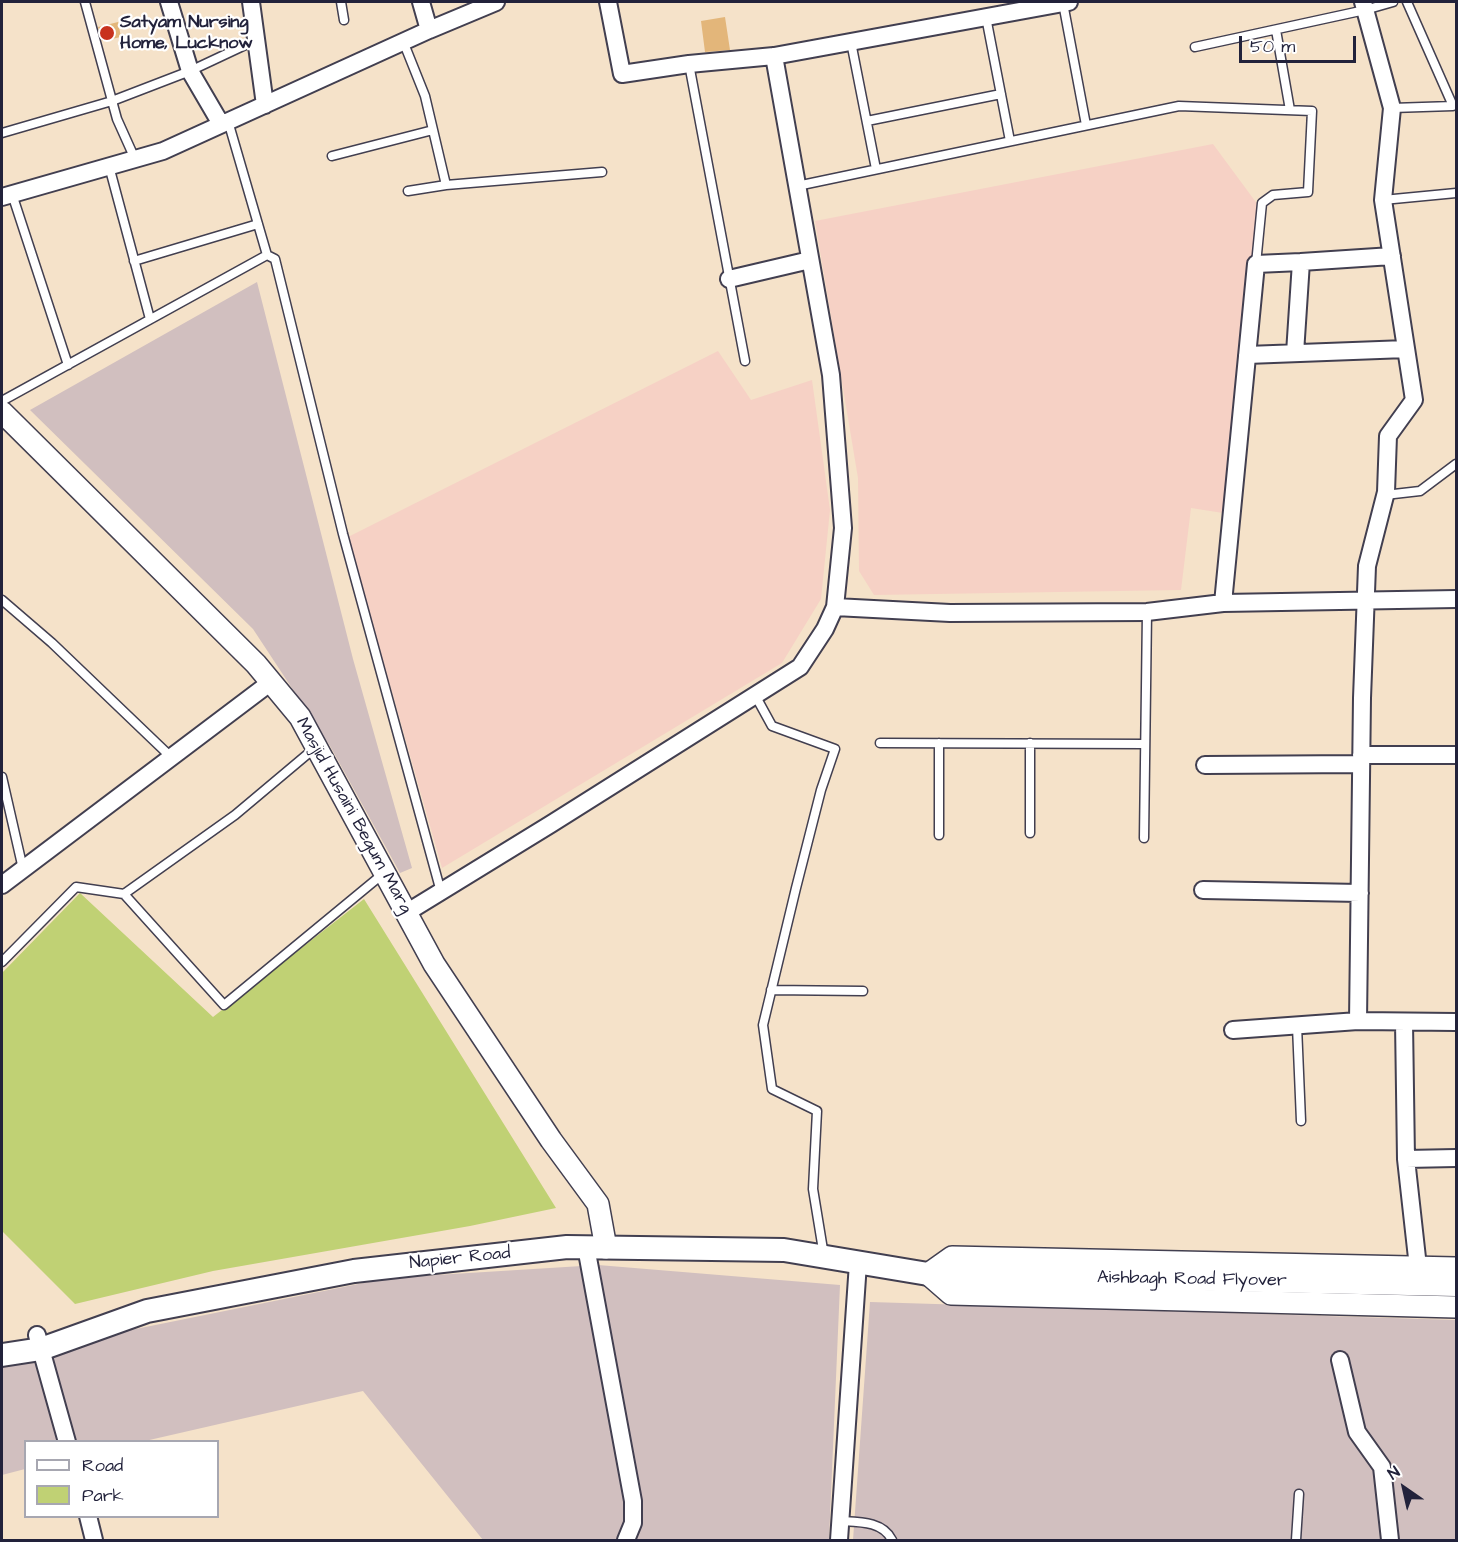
<!DOCTYPE html>
<style>
body{margin:0}
#map{position:relative;width:1458px;height:1542px;overflow:hidden;background:#f5e2c9;font-family:"Architects Daughter",sans-serif}
canvas{display:block}
.frame{position:absolute;inset:0;border:3px solid #22223b;pointer-events:none}
.legend{position:absolute;left:24px;top:1440px;width:195px;height:78px;box-sizing:border-box;background:#fff;border:2px solid #a7a7b1;margin:0;padding:8px 10px;list-style:none;font-size:18px;color:#22223b}
.legend li{display:flex;align-items:center;gap:12px;height:30px}
.legend b{width:30px;border:2px solid #a7a7b1}
.north{position:absolute;left:1374px;top:1458px;width:60px;height:60px;-webkit-text-stroke:4px #fff;paint-order:stroke;rotate:326deg;font-size:16px;font-weight:700;line-height:24px;text-align:center;color:#22223b}
.north::after{content:'';display:block;margin:auto;width:21px;height:27px;background:#22223b;clip-path:polygon(50% 0,100% 100%,50% 72%,0 100%)}
.scale{position:absolute;left:1239px;top:36px;width:117px;height:27px;box-sizing:border-box;border:3px solid #22223b;border-top:0;padding-left:8px;font-size:18px;line-height:21px;white-space:nowrap;color:#22223b;-webkit-text-stroke:4px #fff;paint-order:stroke}
</style>
<div id="map">
<canvas width="1458" height="1542"></canvas>
<div class="frame"></div>
<ul class="legend">
<li><b style="height:8px;background:#fff"></b>Road</li>
<li><b style="height:16px;background:#c0d174"></b>Park</li>
</ul>
<div class="north">N</div>
<div class="scale">50 m</div>
</div>
<script>
const ctx = document.querySelector('canvas').getContext('2d');
ctx.lineJoin = 'round';
function paint(path, color) { ctx.fillStyle = color; ctx.fill(path, 'evenodd'); }
function strokePath(path, color, width, dash) { ctx.strokeStyle = color; ctx.lineWidth = width; ctx.lineCap = dash ? 'butt' : 'round'; ctx.setLineDash(dash || []); ctx.stroke(path); }
function drawText(font, color, halo, rows, align = 'center') {
  ctx.font = font + ' "Architects Daughter",sans-serif'; ctx.lineWidth = 4.5; ctx.setLineDash([]); ctx.textBaseline = 'middle'; ctx.strokeStyle = halo; ctx.fillStyle = color; for (const [text, x, y, turn = 0] of rows) {
    ctx.save(); ctx.translate(x, y); ctx.rotate((+turn || 0) * Math.PI / 180); ctx.textAlign = isNaN(turn) ? turn : align; if (halo) ctx.strokeText(text, 0, 0); ctx.fillText(text, 0, 0); ctx.restore();
  }
}
paint(new Path2D(`
 M 1213,144 L 1258,205 L 1223,513 L 1191,508 L 1181,590 L 874,595 L 859,571 L 858,478 L 815,221 Z
 M 718,351 L 751,400 L 812,380 L 830,510 L 821,599 L 782,663 L 442,868 L 348,537 Z`), '#f6d1c5');
paint(new Path2D(`
 M 257,282 L 353,659 L 412,868 L 400,873 L 330,746 L 253,629 L 30,410 Z
 M 598,1265 L 840,1285 L 829,1540 L 483,1540 L 363,1391 L 145,1441 L 26,1442 L 25,1469 L 2,1475 L 2,1356 L 388,1278 Z
 M 870,1302 L 1456,1320 L 1456,1540 L 853,1540 Z`), '#d1bfbf');
paint(new Path2D(`
 M 80,893 L 213,1017 L 364,899 L 556,1208 L 470,1226 L 213,1271 L 75,1304 L 2,1231 L 2,973 Z`), '#c0d174');
paint(new Path2D(`
 M 725,17 L 730,50 L 705,52 L 701,21 Z
 M 118,22 L 121,37 L 102,41 L 98,27 Z`), '#e3b67a');
const service = new Path2D(`
 M 85,2 L 117,119 L 135,159
 M 341,2 L 344,20
 M 1063,3 L 1086,125
 M 986,17 L 1010,141
 M 1276,30 L 1290,110
 M 403,41 L 425,96 L 446,185
 M 851,42 L 876,169
 M 1195,47 L 1365,10 L 1393,2
 M 689,64 L 745,361
 M 1392,108 L 1453,106 L 1407,2
 M 228,121 L 267,255 L 275,259 L 343,534 L 441,892
 M 867,121 L 1001,94
 M 2,133 L 112,101 L 190,71 L 256,40
 M 332,156 L 433,130
 M 109,166 L 150,319
 M 797,186 L 1179,106 L 1312,111 L 1308,192 L 1273,195 L 1262,203 L 1256,264
 M 408,191 L 446,185 L 602,172
 M 12,194 L 68,365
 M 1383,200 L 1456,193
 M 134,261 L 258,224
 M 2,401 L 267,255
 M 1385,495 L 1420,491 L 1456,464
 M 2,600 L 52,643 L 171,757
 M 755,695 L 772,726 L 835,749 L 821,790 L 796,888 L 763,1025 L 772,1089 L 817,1111 L 813,1189 L 824,1256
 M 880,743 L 1145,744
 M 1030,743 L 1030,833
 M 2,777 L 23,869
 M 939,835 L 939,743
 M 1144,838 L 1147,612
 M 124,894 L 224,1005 L 384,873
 M 2,962 L 76,887 L 124,894 L 235,815 L 316,747
 M 771,990 L 863,991
 M 1297,1026 L 1301,1121
 M 840,1521 C 859,1522 883,1521 892,1540
 M 1296,1540 L 1299,1494`);
const minor = new Path2D(`
 M 169,2 L 190,71 L 221,124
 M 251,2 L 265,105
 M 421,2 L 429,30
 M 608,2 L 622,74 L 689,64 L 774,56 L 1069,2
 M 2,197 L 163,151 L 429,30 L 496,2
 M 729,279 L 810,260
 M 1295,353 L 1301,262 L 1392,256
 M 1247,355 L 1406,349
 M 1223,603 L 1256,264 L 1301,262
 M 835,607 L 950,613 L 1147,612 L 1223,603 L 1456,599
 M 1361,755 L 1456,755
 M 1205,765 L 1361,764
 M 2,885 L 271,682
 M 1203,890 L 1360,893
 M 406,913 L 551,824 L 800,667 L 825,629 L 835,607 L 843,528 L 831,375 L 774,56
 M 1358,1021 L 1362,698 L 1367,566 L 1386,492 L 1388,436 L 1414,400 L 1383,200 L 1392,108 L 1363,2
 M 1404,1022 L 1406,1159 L 1418,1267
 M 1233,1030 L 1358,1021 L 1456,1022
 M 1406,1159 L 1456,1158
 M 586,1247 L 633,1501 L 633,1523 L 626,1540
 M 37,1335 L 67,1442
 M 1340,1360 L 1357,1432 L 1382,1467 L 1390,1540
 M 88,1516 L 94,1540
 M 839,1540 L 858,1263`);
const tertiary = new Path2D(`
 M 2,412 L 256,664 L 300,717 L 434,964 L 551,1140 L 598,1204 L 606,1248
 M 1456,1268 L 952,1257 L 928,1274 L 951,1294 L 1456,1307`);
const secondary = new Path2D(`
 M 2,1355 L 41,1349 L 147,1311 L 354,1271 L 567,1247 L 784,1250 L 928,1274 L 1456,1285`);
strokePath(service, '#423f50', 11);
strokePath(minor, '#423f50', 20);
strokePath(tertiary, '#423f50', 24);
strokePath(secondary, '#423f50', 26);
strokePath(service, '#fff', 8);
strokePath(minor, '#fff', 16);
strokePath(tertiary, '#fff', 21);
strokePath(secondary, '#fff', 22);
for (const [x, y, r, color] of [
 [107,33,8,"#c8321e"]
]) { const dot = new Path2D(); dot.arc(x, y, r, 0, 2 * Math.PI); ctx.fillStyle = color; ctx.fill(dot); strokePath(dot, '#fff', 2); }
drawText('bold 18px', '#22223b', '#fff', [
 ["Satyam Nursing",120,23],
 ["Home, Lucknow",120,44]
], 'left');
drawText('18px', '#22223b', '#fff', [
 ["Masjid Husaini Begum Marg",353,816,61],
 ["Napier Road",460,1259,-6],
 ["Aishbagh Road Flyover",1192,1280,1]
]);
</script>
